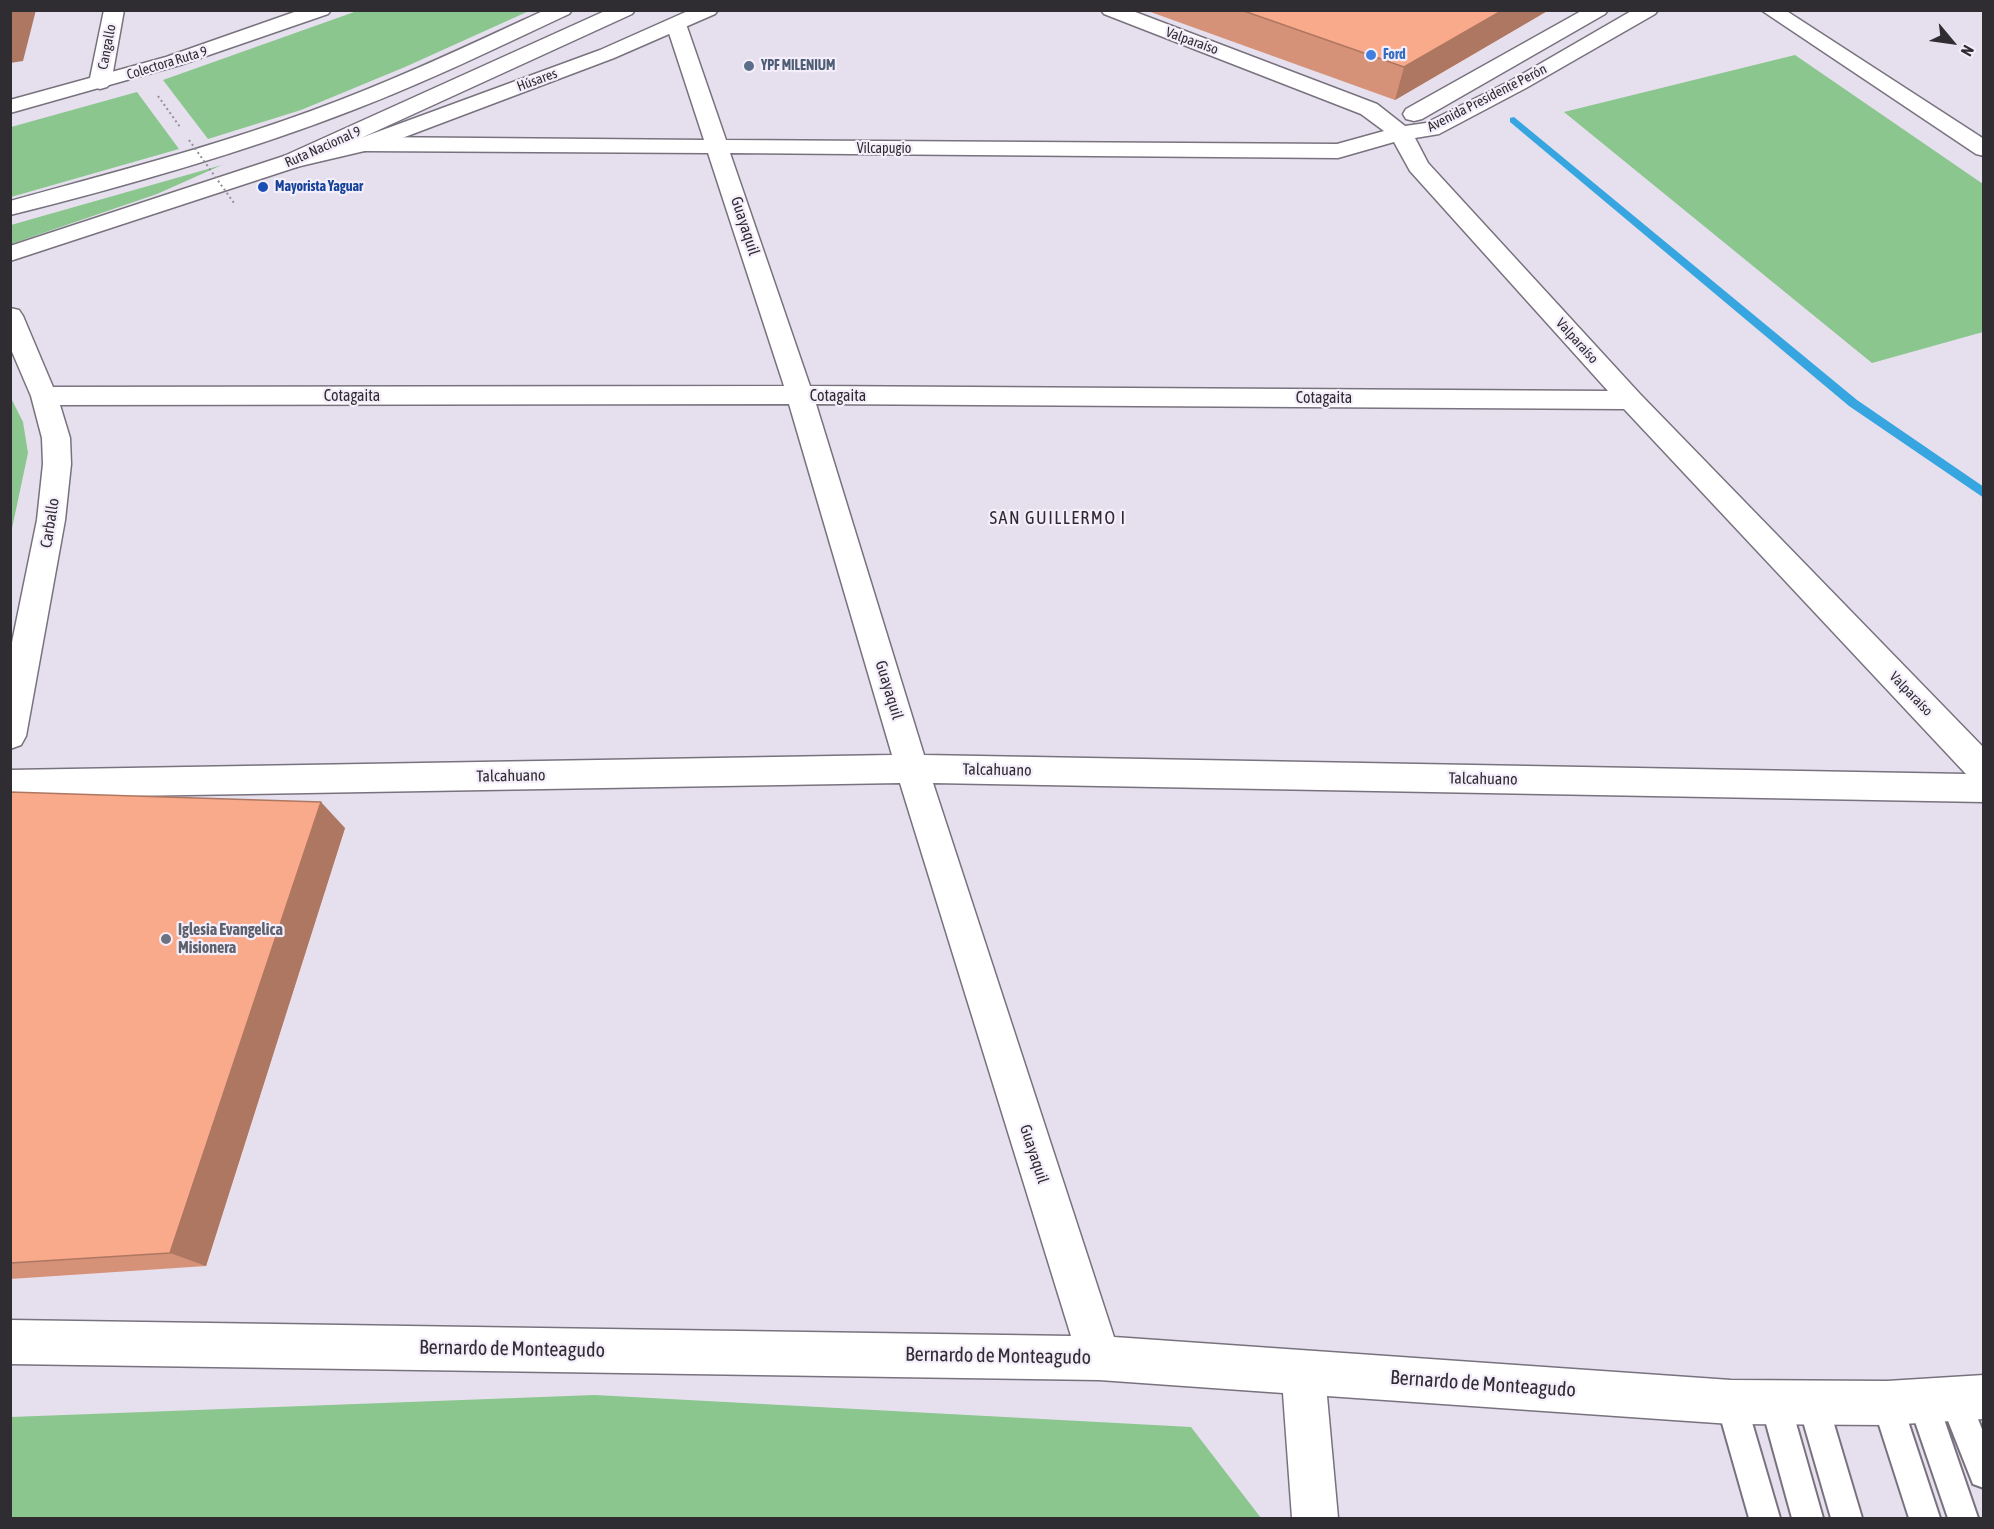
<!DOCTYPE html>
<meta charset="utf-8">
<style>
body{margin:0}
#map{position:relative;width:1994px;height:1529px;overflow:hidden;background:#e6dfed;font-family:"Asap Condensed",sans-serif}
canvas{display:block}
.frame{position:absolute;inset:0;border:12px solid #2f2d32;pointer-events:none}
.north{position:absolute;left:1922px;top:12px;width:60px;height:60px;-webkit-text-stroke:4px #f4edfa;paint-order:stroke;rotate:119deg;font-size:16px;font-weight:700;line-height:24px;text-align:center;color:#2f2d32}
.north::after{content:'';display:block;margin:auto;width:21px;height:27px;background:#2f2d32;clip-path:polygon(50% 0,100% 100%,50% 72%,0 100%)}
</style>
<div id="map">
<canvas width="1994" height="1529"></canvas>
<div class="frame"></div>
<div class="north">N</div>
</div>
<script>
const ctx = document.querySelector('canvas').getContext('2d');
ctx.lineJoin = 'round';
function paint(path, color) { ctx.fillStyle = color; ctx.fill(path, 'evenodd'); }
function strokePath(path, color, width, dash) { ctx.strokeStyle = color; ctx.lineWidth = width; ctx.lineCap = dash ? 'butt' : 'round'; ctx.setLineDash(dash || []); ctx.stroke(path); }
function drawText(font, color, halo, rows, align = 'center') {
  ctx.font = font + ' "Asap Condensed",sans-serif'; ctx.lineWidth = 4.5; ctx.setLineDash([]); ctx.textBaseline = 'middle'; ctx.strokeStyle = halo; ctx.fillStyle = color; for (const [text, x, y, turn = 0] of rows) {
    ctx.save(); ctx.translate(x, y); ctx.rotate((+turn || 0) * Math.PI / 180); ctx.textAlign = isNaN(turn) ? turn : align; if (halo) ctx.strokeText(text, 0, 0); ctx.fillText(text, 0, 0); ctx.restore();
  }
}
paint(new Path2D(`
 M 357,11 L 529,11 L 405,67 L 301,110 L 208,139 L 163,80 Z
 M 1795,55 L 1983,184 L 1983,332 L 1872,363 L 1564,112 Z
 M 137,92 L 179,149 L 11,197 L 11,127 Z
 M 222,165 L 157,194 L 11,244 L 11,225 Z
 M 11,398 L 23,422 L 28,453 L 11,533 Z
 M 595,1395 L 1191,1427 L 1261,1518 L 11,1518 L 11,1417 Z`), '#8ac68e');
paint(new Path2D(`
 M 1514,117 L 1857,400 L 1984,487 L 1984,498 L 1849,406 L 1510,122 L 1510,118 Z`), '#37a6e0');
const service = new Path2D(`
 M 1954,1383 L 1965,1387 L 1984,1434 L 1984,1488 L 1973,1484 L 1939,1398 L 1943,1387 Z
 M 1923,1386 L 1934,1390 L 1978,1518 L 1948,1518 L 1908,1401 L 1912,1390 Z
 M 1731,1387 L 1742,1391 L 1746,1402 L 1780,1518 L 1749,1518 L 1716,1402 L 1720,1391 Z
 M 1775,1387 L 1786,1391 L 1790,1402 L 1823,1518 L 1792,1518 L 1760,1402 L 1764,1391 Z
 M 1887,1388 L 1898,1392 L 1902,1403 L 1940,1518 L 1909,1518 L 1872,1403 L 1876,1392 Z
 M 1813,1389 L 1824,1393 L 1828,1404 L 1862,1518 L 1831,1518 L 1798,1404 L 1802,1393 Z`);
const minor = new Path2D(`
 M 104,10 L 124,10 L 111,83 L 107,87 L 100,89 L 93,87 L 89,83 Z
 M 1101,10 L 1130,10 L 1377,104 L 1405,126 L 1426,123 L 1512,80 L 1633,10 L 1658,10 L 1655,14 L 1526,88 L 1439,134 L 1415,138 L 1428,163 L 1640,394 L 1984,748 L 1984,802 L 933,783 L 1114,1337 L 1731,1380 L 1887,1381 L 1984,1375 L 1984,1419 L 1887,1425 L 1731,1424 L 1327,1396 L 1338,1518 L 1292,1518 L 1283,1393 L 1099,1380 L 10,1364 L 10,1320 L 1071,1336 L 900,783 L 10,798 L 10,770 L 892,755 L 789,404 L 60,405 L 70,438 L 71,464 L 65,520 L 26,736 L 21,745 L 10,749 L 10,652 L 37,520 L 43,464 L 42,438 L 31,396 L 10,347 L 10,308 L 19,310 L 23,316 L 53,387 L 784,386 L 708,153 L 365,151 L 357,149 L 354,144 L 357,139 L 365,137 L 704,140 L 666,24 L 669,20 L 683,20 L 686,24 L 726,140 L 1337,144 L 1384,131 L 1361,114 L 1104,14 ZM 1394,142 L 1410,171 L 1608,391 L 810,386 L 730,153 L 1338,158 ZM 816,404 L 1624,409 L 1966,774 L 924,755 Z
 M 1583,10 L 1608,10 L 1605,14 L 1422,119 L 1414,121 L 1406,119 L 1403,114 L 1406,109 Z
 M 1761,10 L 1785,10 L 1984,139 L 1984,156 L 1976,154 Z`);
const tertiary = new Path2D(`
 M 300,10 L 331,10 L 328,14 L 180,65 L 10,113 L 10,100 L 166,57 Z
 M 690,10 L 718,10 L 715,14 L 614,58 L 373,149 L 292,168 L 284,166 L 281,161 L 284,156 L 358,139 L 600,50 Z`);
const motorway = new Path2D(`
 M 545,10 L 572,10 L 569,14 C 498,47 427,82 353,110 C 242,153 126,186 10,215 L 10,201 C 111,173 213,147 311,111 C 391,82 467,46 545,10 Z
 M 607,10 L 635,10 L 632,14 L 300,166 L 10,261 L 10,246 L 284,156 Z`);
strokePath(service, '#78727e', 4);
strokePath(minor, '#78727e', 3);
strokePath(tertiary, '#78727e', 3);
strokePath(motorway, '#78727e', 3);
strokePath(new Path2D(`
 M 158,96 L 180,127`), '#938e98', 2, [2, 3]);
paint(service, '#fff');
paint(minor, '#fff');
paint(tertiary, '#fff');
paint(motorway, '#fff');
strokePath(new Path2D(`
 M 189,140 L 234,203`), '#938e98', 2, [2, 3]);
paint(new Path2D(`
 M 1145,10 L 1549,10 L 1395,100 Z
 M 10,792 L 345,828 L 206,1266 L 10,1279 Z`), '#d69278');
paint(new Path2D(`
 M 10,10 L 36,10 L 23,61 L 10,63 Z
 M 1503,10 L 1549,10 L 1395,100 L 1404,67 Z
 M 321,802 L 345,828 L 206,1266 L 170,1253 Z`), '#ae7761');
const building = new Path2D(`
 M 1241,10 L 1503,10 L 1404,67 Z
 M 10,792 L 321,802 L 170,1253 L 10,1263 Z`);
paint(building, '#f9aa8b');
strokePath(building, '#ae7761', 1.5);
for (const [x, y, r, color] of [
 [1371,55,6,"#3f7fe0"],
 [749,66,6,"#5c6f8a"],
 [263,187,6,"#1a4fb4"],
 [166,939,6,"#6b7280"]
]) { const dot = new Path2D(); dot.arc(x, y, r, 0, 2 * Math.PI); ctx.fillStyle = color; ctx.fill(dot); strokePath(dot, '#f4edfa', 2); }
drawText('14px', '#2f2d32', '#f4edfa', [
 ["Valparaíso",1192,41,20],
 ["Cangallo",107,47,-79],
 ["Colectora Ruta 9",167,63,-17],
 ["Húsares",537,80,-20],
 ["Avenida Presidente Perón",1487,98,-27],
 ["Ruta Nacional 9",323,147,-24],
 ["Vilcapugio",884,149],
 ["Valparaíso",1577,341,48],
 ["Valparaíso",1911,694,46]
]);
drawText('bold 14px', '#366cbe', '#f4edfa', [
 ["Ford",1383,55]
], 'left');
drawText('bold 14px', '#4e5e75', '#f4edfa', [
 ["YPF MILENIUM",761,66]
], 'left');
drawText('bold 14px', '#164399', '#f4edfa', [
 ["Mayorista Yaguar",275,187]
], 'left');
drawText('16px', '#2f2d32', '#f4edfa', [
 ["Guayaquil",745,226,72],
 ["Cotagaita",352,396],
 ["Cotagaita",838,396],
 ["Cotagaita",1324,398],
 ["Carballo",50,523,-81],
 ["Guayaquil",889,690,73],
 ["Talcahuano",997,770,1],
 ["Talcahuano",511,776,-1],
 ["Talcahuano",1483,779,1],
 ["Guayaquil",1034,1154,72]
]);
drawText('bold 16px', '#5b616d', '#f4edfa', [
 ["Iglesia Evangelica",178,930],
 ["Misionera",178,948]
], 'left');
ctx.letterSpacing = '1.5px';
drawText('18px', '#2e2832', '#f4edfa', [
 ["SAN GUILLERMO I",1058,518]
]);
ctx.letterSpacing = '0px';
drawText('20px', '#2f2d32', '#f4edfa', [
 ["Bernardo de Monteagudo",512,1349,1],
 ["Bernardo de Monteagudo",998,1356,1],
 ["Bernardo de Monteagudo",1483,1384,4]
]);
</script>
